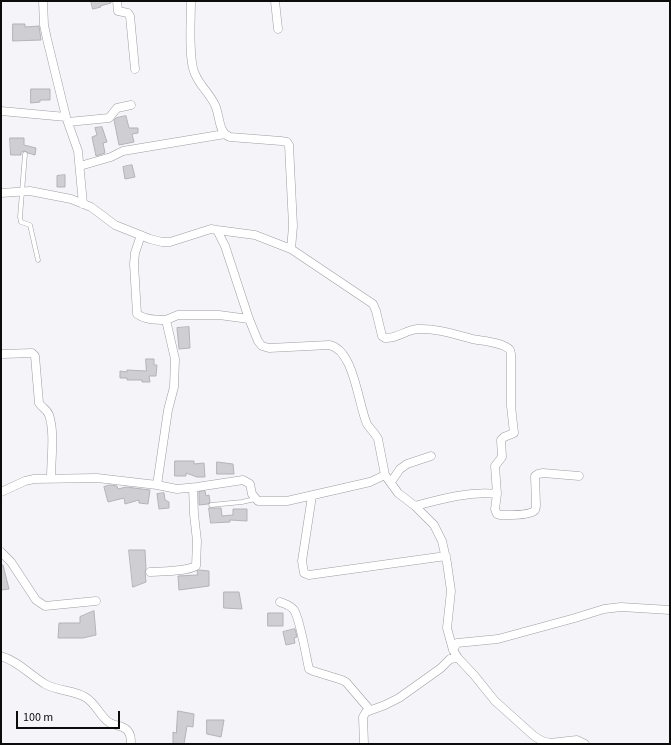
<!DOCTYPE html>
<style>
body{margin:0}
#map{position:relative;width:671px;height:745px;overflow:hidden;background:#f5f4f9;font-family:"Source Sans 3",sans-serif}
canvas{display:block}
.frame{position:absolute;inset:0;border:2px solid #0c0c0d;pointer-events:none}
.scale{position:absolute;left:16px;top:711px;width:104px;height:18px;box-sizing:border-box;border:2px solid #0c0c0d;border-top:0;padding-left:5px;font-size:12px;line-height:14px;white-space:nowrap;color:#0c0c0d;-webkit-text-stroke:3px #f5f4f9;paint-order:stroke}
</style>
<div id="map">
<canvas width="671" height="745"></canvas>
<div class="frame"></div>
<div class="scale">100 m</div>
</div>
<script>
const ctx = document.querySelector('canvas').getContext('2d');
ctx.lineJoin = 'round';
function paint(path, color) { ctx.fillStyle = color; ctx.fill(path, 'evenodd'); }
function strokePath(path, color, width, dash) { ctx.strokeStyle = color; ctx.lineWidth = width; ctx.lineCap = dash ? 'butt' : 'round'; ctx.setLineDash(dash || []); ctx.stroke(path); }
const building = new Path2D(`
 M 91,1 L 111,1 L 111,3 L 100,6 L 101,7 L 93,9 Z
 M 13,24 L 25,24 L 25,27 L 39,26 L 41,40 L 13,41 Z
 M 31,89 L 50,89 L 50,100 L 40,100 L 40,102 L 31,103 Z
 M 126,116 L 129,128 L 138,128 L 138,133 L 132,134 L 134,142 L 119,145 L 114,120 L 116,118 Z
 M 102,127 L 107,142 L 103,143 L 105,153 L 96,156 L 92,137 L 97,135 L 95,128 Z
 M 10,138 L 24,138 L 24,145 L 36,148 L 35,155 L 28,153 L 25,151 L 21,152 L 21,155 L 11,155 Z
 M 132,165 L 135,177 L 125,179 L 123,167 Z
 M 65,175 L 65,187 L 57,187 L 57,176 Z
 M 189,327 L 190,348 L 179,349 L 177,328 Z
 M 146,359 L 154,359 L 154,365 L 157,365 L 156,376 L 149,376 L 150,382 L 142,382 L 142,380 L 127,380 L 127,378 L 120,378 L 120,371 L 127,372 L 127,370 L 146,371 Z
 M 175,461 L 194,461 L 194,464 L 204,463 L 205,477 L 197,477 L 186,473 L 186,476 L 175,476 Z
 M 217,462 L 233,464 L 234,474 L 217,474 Z
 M 110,485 L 117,486 L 118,489 L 126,487 L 150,490 L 148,504 L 139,503 L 139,500 L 125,504 L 124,498 L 108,502 L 104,487 Z
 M 205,491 L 206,496 L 209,495 L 210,502 L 208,504 L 199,505 L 199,492 Z
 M 164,493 L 165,500 L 169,502 L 169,508 L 159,509 L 157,494 Z
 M 209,508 L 221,508 L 222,516 L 233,515 L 233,509 L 247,509 L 247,521 L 230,520 L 230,522 L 211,523 Z
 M 129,550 L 145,550 L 146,569 L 145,572 L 146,582 L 133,587 Z
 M 1,565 L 3,565 L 9,589 L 1,590 Z
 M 199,570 L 209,571 L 209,586 L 179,590 L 178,576 L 198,575 L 197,571 Z
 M 224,592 L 239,592 L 242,609 L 224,608 Z
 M 94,611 L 96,635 L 83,638 L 58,638 L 59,623 L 80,623 L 80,617 Z
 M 268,613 L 283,613 L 283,626 L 268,626 Z
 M 295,629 L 297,637 L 294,638 L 295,643 L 286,645 L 283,632 Z
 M 178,711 L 194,714 L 193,727 L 187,726 L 184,744 L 173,744 L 173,732 L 176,733 Z
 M 207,720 L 224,720 L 221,737 L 207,734 Z`);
paint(building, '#cfced3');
strokePath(building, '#b4b3b7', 1);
const service = new Path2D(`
 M 25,154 L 20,217 L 21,222 L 30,225 L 38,260
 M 211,505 L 242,502 L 255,499`);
const minor = new Path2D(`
 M 43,1 L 44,25 L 47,39 L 66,117 L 78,151 L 83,204
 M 117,1 L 118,11 L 128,13 L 130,16 L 135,69
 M 191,1 C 191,18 188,60 195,74 C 200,86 210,94 215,105 C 220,115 218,133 230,137 L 281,141 L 287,142 L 289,145 L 293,226 L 291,249
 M 275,1 L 278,29
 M 1,111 L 66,117
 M 68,122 L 109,118 L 117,108 L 131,105
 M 80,166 L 111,157 L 123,151 L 225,134
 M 1,193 L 30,191 L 71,199 L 91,207 L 115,225 L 150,239 L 162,242 L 170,242 L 211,229 L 217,230 L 225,246 L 249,319 L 258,341 L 262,346 L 269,348 L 329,345 C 354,349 358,404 367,424 C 370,429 375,433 378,439 L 385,475
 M 217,230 L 255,235 L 291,249 L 373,304 L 376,311 L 382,336 L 385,338 C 396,339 406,330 417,329 C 436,328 454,334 472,339 C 482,341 503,342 510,350 L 511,354 L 511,406 L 514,433 L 504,437 L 501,440 L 502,457 L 495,466 L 497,494 C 469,491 441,499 415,506
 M 141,235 L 135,253 L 134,264 L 137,314 C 145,320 157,320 166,320 L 175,359 L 174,387 L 168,410 L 157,485
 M 166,320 L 178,315 L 219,315 L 249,319
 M 3,354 L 32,353 L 35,356 L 39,403 C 42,408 47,409 49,415 C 55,432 51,459 51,478
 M 391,482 L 400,469 L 407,464 L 431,456
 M 1,492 L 25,481 L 34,479 L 97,478 L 157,485 L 177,489 L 197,487 L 243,480 L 250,484 L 252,494 L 258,501 L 287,501 L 370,482 L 385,475 L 398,493 L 415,506 L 434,525 L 442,541 L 447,563 L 451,591 L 447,628 L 453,650 L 458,658 L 474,675 L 495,701 L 534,736 L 542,741 L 550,743 L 577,740 L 585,744
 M 497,494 L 495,509 L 497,514 L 500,515 C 507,515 528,516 534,511 C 536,510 536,507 536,505 L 535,476 L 538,474 L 543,473 L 579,476
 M 312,496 L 302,561 L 304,573 L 309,575 L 446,556
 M 1,552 L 11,562 L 36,600 L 45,606 L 96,601
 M 150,572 C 162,571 185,572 196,566 L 197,541 L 194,514 L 193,488
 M 280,602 C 285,604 290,605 294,610 C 300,619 306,656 309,669 L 313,671 L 342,680 L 346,682 L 370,710
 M 453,650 L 457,643 L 498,639 L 575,618 L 604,609 L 621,607 L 670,610
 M 1,656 C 18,661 30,675 45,684 C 57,691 73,690 85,697 C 96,703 100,717 110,723 C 116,726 122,725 127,730 C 131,734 131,739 131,744
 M 364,744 L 363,717 L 366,712 L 385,705 L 399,698 L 441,668 L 450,659 L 458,658`);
strokePath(service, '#9e9da2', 5);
strokePath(minor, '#9e9da2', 9);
strokePath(service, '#fff', 4);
strokePath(minor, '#fff', 8);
</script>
